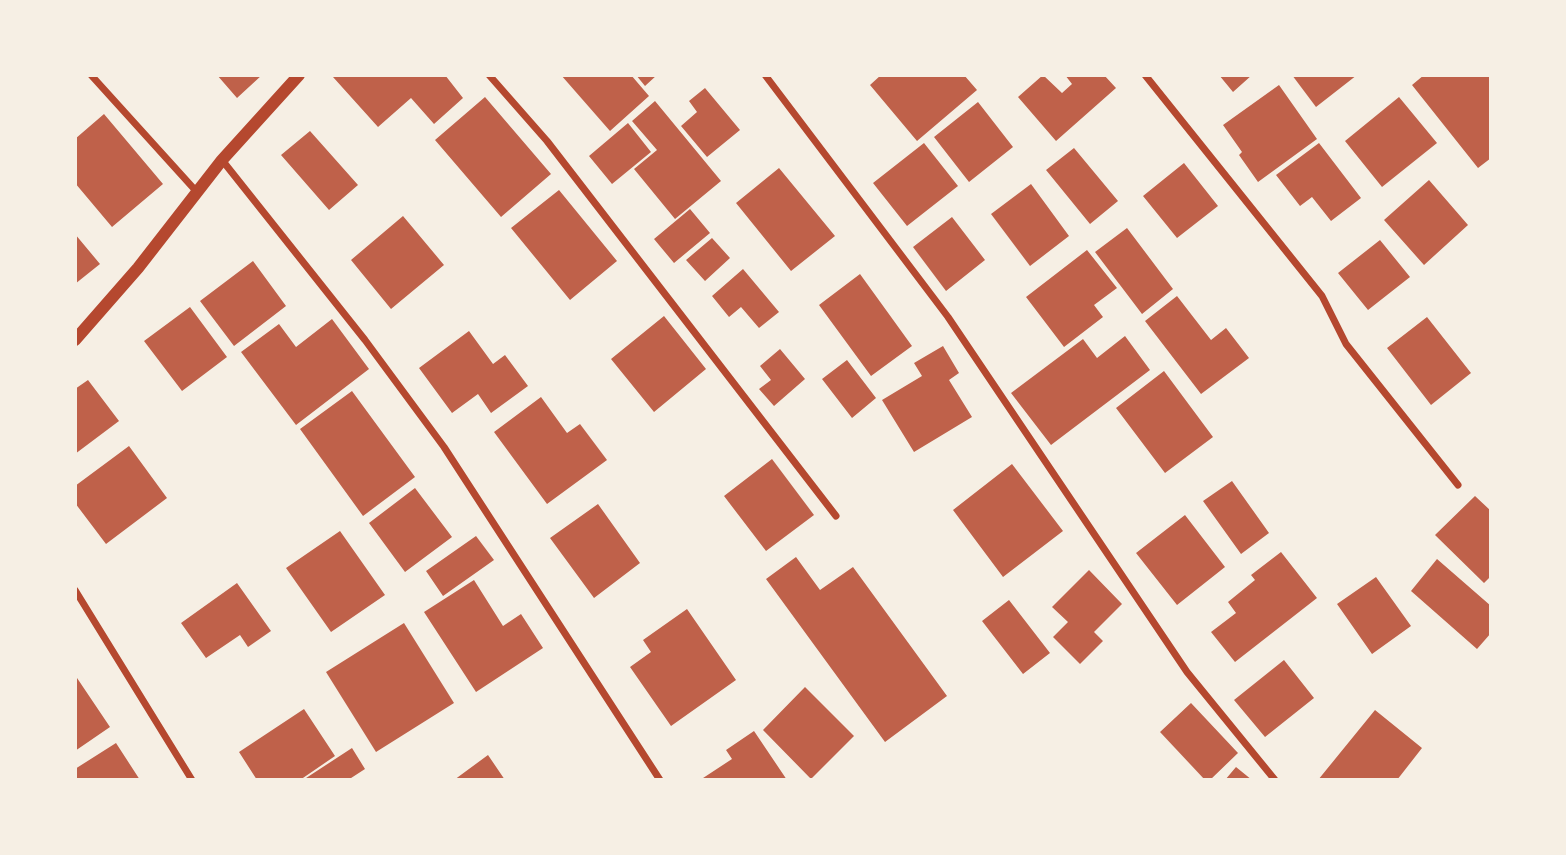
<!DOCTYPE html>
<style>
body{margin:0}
#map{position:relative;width:1566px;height:855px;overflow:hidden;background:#f6efe4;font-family:"Open Sans",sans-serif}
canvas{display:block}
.frame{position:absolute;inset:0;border:77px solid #f6efe4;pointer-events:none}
</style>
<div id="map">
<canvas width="1566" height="855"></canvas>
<div class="frame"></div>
</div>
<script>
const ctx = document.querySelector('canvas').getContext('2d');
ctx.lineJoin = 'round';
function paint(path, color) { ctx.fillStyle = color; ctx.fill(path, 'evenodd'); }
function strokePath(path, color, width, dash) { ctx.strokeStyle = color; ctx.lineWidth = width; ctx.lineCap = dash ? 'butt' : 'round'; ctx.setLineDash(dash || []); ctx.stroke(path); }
paint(new Path2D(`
 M 217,75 L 262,75 L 237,98 Z
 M 335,75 L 445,75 L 463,98 L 434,124 L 411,98 L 378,127 L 333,77 Z
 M 561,75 L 631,75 L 649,96 L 610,131 Z
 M 636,75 L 657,75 L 645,86 Z
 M 881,75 L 964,75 L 977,90 L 917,141 L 870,85 Z
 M 1043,75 L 1062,93 L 1072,84 L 1065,75 L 1104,75 L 1116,88 L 1056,141 L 1018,97 Z
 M 1219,75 L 1252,75 L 1233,92 Z
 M 1292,75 L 1357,75 L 1316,107 Z
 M 1424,75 L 1491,75 L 1491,158 L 1478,168 L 1412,85 Z
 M 1279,85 L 1317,139 L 1258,182 L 1239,155 L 1242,152 L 1223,125 Z
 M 705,88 L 740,130 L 707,157 L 681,126 L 697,112 L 689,101 Z
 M 485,97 L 551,174 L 501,217 L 435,140 Z
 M 1399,97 L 1437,143 L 1382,187 L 1345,141 Z
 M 655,101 L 721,181 L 675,219 L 634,169 L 657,150 L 632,121 Z
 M 978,102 L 1013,147 L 969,182 L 934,137 Z
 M 104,114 L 163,184 L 112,227 L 75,183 L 75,139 Z
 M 628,123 L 651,152 L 612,184 L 589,156 Z
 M 310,131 L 358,185 L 329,210 L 281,155 Z
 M 924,143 L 958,186 L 907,226 L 873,183 Z
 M 1319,143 L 1361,198 L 1331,221 L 1312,197 L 1300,206 L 1276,175 Z
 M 1074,148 L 1118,201 L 1090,224 L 1046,170 Z
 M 1184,163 L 1218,206 L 1177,238 L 1143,196 Z
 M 779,168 L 835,236 L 791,271 L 736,203 Z
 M 1429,180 L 1468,225 L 1424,265 L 1384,220 Z
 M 1031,184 L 1069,236 L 1030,266 L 991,214 Z
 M 559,190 L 617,261 L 570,300 L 511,228 Z
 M 690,209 L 710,233 L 674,263 L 654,239 Z
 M 403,216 L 444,265 L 391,309 L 351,260 Z
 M 952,217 L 985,260 L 946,291 L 913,247 Z
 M 1127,228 L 1173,289 L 1142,314 L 1095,252 Z
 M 75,234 L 100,264 L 75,284 Z
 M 712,238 L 730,258 L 705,281 L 686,260 Z
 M 1380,240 L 1410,277 L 1368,310 L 1338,273 Z
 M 1087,250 L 1117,288 L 1094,305 L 1103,317 L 1064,347 L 1026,297 Z
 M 253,261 L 286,306 L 234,346 L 200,301 Z
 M 743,269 L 779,312 L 759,328 L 741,307 L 729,317 L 712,296 Z
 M 860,274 L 912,346 L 871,376 L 819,305 Z
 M 1177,296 L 1211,340 L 1226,328 L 1249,358 L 1201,394 L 1145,321 Z
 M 190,307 L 227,357 L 182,391 L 144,341 Z
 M 664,316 L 706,369 L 654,412 L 611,359 Z
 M 1427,317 L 1471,373 L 1431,405 L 1387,348 Z
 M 332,319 L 369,369 L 296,425 L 241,352 L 279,324 L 296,347 Z
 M 469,331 L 493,364 L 505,355 L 528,386 L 491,413 L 478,394 L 452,413 L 419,368 Z
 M 1125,336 L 1150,370 L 1051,445 L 1011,393 L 1083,339 L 1097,358 Z
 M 943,346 L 959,373 L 949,380 L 972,417 L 914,452 L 882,400 L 922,376 L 914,363 Z
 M 780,349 L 805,379 L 774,406 L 759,389 L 771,380 L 760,366 Z
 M 847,360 L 876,398 L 852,418 L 822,379 Z
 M 1164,371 L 1213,437 L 1165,473 L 1116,408 Z
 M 88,380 L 119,421 L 75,454 L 75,389 Z
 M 352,391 L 415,477 L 363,516 L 300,429 Z
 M 541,397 L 567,433 L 580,424 L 607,460 L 547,504 L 494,432 Z
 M 129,446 L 167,498 L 106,544 L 75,503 L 75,486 Z
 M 772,459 L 814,515 L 766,551 L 724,496 Z
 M 1012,464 L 1063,531 L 1003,577 L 953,510 Z
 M 1232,481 L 1269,533 L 1241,554 L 1203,501 Z
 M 415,488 L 452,537 L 405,572 L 369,523 Z
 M 1475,496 L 1491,511 L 1491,576 L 1484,583 L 1435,535 Z
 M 598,504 L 640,563 L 594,598 L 550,538 Z
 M 1185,515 L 1225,567 L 1177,605 L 1136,553 Z
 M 340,531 L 385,595 L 331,632 L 286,568 Z
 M 476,536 L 494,560 L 443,596 L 426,571 Z
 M 1281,552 L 1317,598 L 1235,662 L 1211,632 L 1236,613 L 1228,602 L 1255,580 L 1251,575 Z
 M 796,557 L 820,590 L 853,567 L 947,696 L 885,742 L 766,579 Z
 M 1437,559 L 1491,606 L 1491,633 L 1477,649 L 1411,591 Z
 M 1089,570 L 1122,604 L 1094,632 L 1103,641 L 1080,664 L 1053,637 L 1068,622 L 1052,607 Z
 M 1376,577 L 1411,626 L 1372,654 L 1337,604 Z
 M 474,580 L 503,626 L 521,614 L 543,648 L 476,692 L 424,612 Z
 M 237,583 L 271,631 L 248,647 L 240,635 L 206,658 L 181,623 Z
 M 1009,600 L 1050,653 L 1023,674 L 982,621 Z
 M 687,609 L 736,680 L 671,726 L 630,667 L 651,652 L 643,640 Z
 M 404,623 L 454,703 L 376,752 L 326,672 Z
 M 1284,660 L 1314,698 L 1265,737 L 1234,700 Z
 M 75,675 L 110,727 L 75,751 Z
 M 805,687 L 854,736 L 811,779 L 763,730 Z
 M 1191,703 L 1238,753 L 1210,780 L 1205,780 L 1160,732 Z
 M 304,709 L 335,756 L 300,780 L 257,780 L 239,752 Z
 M 1375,710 L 1422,748 L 1397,780 L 1318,780 Z
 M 754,731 L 787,780 L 700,780 L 732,759 L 726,750 Z
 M 116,743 L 140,780 L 75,780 L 75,769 Z
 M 352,748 L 365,769 L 348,780 L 303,780 Z
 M 488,755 L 505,780 L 454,780 Z
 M 1236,767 L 1252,780 L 1225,780 Z`), '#bf614a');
strokePath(new Path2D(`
 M 91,75 L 196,191
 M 489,75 L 547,141 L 836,516
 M 765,75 L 948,317 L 1187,672 L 1275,780
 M 1145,75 L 1322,296 L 1346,344 L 1458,485
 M 222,160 L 365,340 L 444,447 L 660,780
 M 75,590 L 192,780`), '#b5482f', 7);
strokePath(new Path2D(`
 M 75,340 L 138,268 L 222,160 L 299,75`), '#b5482f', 12);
</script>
